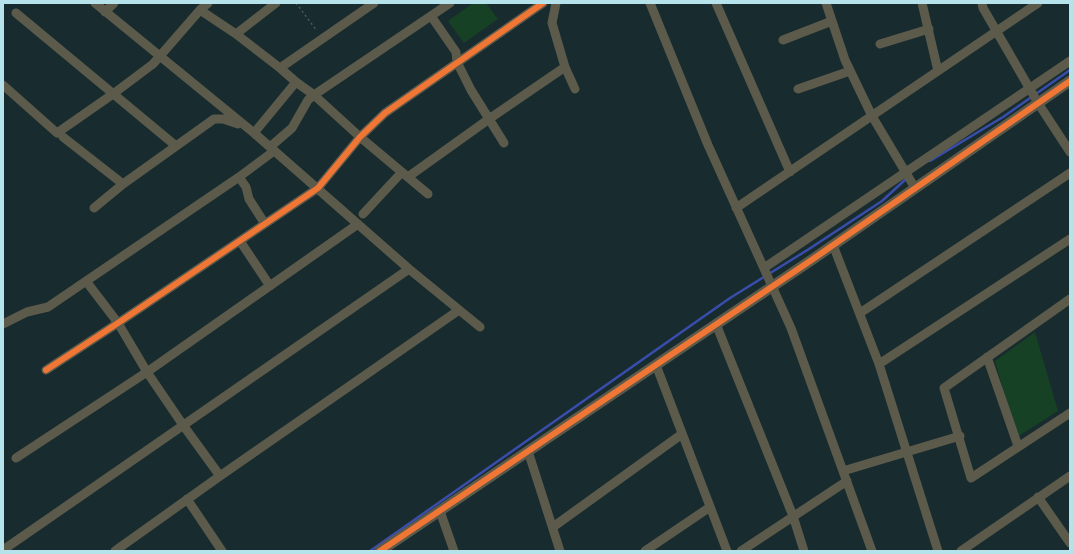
<!DOCTYPE html>
<style>
body{margin:0}
#map{position:relative;width:1073px;height:554px;overflow:hidden;background:#182b2e;font-family:"Noto Sans",sans-serif}
canvas{display:block}
.frame{position:absolute;inset:0;border:4px solid #b5e2eb;pointer-events:none}
</style>
<div id="map">
<canvas width="1073" height="554"></canvas>
<div class="frame"></div>
</div>
<script>
const ctx = document.querySelector('canvas').getContext('2d');
ctx.lineJoin = 'round';
function paint(path, color) { ctx.fillStyle = color; ctx.fill(path, 'evenodd'); }
function strokePath(path, color, width, dash) { ctx.strokeStyle = color; ctx.lineWidth = width; ctx.lineCap = dash ? 'butt' : 'round'; ctx.setLineDash(dash || []); ctx.stroke(path); }
paint(new Path2D(`
 M 473,3 L 486,3 L 498,19 L 464,43 L 448,21 Z
 M 1035,332 L 1058,411 L 1017,437 L 995,361 Z`), '#164124');
strokePath(new Path2D(`
 M 930,161 L 1003,117 L 1070,70
 M 370,551 L 730,298 L 809,249 L 882,201 L 907,178`), '#394eac', 2.5);
strokePath(new Path2D(`
 M 296,3 L 317,31`), '#565a52', 1.5, [2, 3]);
strokePath(new Path2D(`
 M 95,3 L 254,133 L 409,269 L 480,327
 M 556,3 L 552,23 L 565,67 L 575,89
 M 650,3 L 708,145 L 791,328 L 872,551
 M 716,3 L 790,172
 M 826,3 L 845,60 L 872,116 L 915,188
 M 922,3 L 938,71
 M 982,3 L 983,8 L 1038,103 L 1070,152
 M 200,10 L 236,34 L 280,68 L 296,82 L 314,95 L 360,137 L 428,194
 M 105,12 L 114,3
 M 16,13 L 176,146
 M 431,16 L 456,52 L 457,62 L 471,90 L 504,143
 M 236,34 L 276,3
 M 783,40 L 832,21
 M 880,44 L 929,29
 M 280,68 L 374,3
 M 3,85 L 57,133 L 113,94 L 153,64 L 200,10 L 208,3
 M 798,89 L 850,71
 M 254,133 L 296,82
 M 63,137 L 123,184
 M 270,147 L 292,128 L 308,100 L 314,95 L 450,3
 M 239,177 L 246,187 L 249,199 L 265,224
 M 408,177 L 489,119 L 565,67
 M 94,208 L 123,184 L 214,119 L 223,119 L 238,124
 M 736,208 L 1038,3
 M 363,214 L 402,172
 M 240,241 L 270,286
 M 833,245 L 879,364 L 938,551
 M 764,268 L 1070,61
 M 86,281 L 118,323 L 147,372 L 183,425 L 220,476
 M 1070,299 L 944,388 L 971,478 L 1070,413
 M 860,313 L 1070,173
 M 3,324 L 27,312 L 48,307 L 239,177 L 274,151
 M 716,324 L 793,516 L 804,551
 M 987,357 L 1018,446
 M 879,364 L 1070,239
 M 656,365 L 727,551
 M 46,370 L 118,323 L 318,188 L 360,137 L 385,113 L 543,3
 M 528,451 L 560,551
 M 16,458 L 147,372 L 358,224
 M 843,471 L 960,436
 M 1038,497 L 1070,543
 M 187,499 L 222,551
 M 440,511 L 454,551
 M 553,527 L 682,434
 M 3,550 L 409,269
 M 115,551 L 220,476 L 459,310
 M 645,551 L 710,507
 M 741,551 L 847,481
 M 961,551 L 1070,476`), '#5c5a4b', 9);
strokePath(new Path2D(`
 M 380,551 L 813,259 L 1070,81`), '#5c5a4b', 11);
strokePath(new Path2D(`
 M 46,370 L 118,323 L 318,188 L 360,137 L 385,113 L 543,3
 M 380,551 L 813,259 L 1070,81`), '#f07635', 6);
</script>
